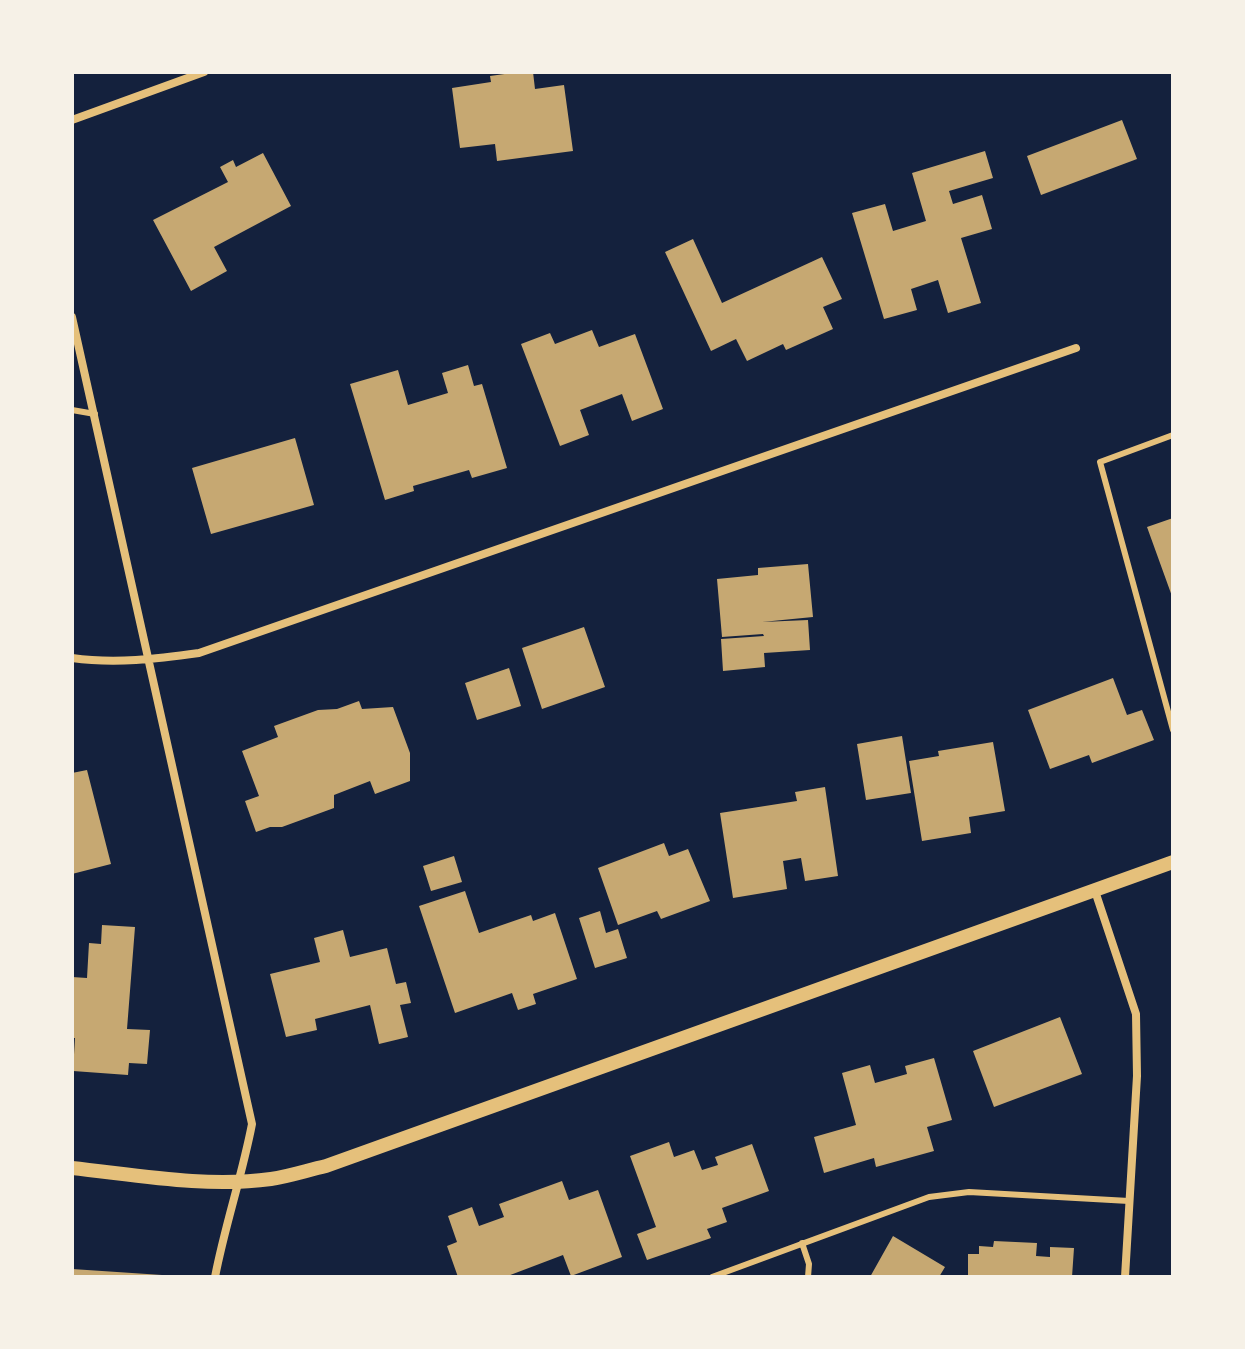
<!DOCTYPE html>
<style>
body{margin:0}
#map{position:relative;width:1245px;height:1349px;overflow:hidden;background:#14213d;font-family:"Varela Round",sans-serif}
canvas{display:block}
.frame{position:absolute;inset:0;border:74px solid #f6f1e7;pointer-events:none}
</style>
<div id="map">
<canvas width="1245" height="1349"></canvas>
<div class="frame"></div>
</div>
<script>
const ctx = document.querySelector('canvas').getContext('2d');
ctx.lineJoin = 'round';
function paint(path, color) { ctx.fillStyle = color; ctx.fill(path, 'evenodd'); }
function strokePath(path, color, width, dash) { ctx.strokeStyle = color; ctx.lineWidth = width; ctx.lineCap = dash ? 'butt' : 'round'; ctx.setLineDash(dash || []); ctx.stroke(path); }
paint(new Path2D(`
 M 519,72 L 533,72 L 535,89 L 564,85 L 573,151 L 497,161 L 495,144 L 460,148 L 452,88 L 491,82 L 490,76 Z
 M 1122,120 L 1137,159 L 1041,195 L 1027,156 Z
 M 985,151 L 993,178 L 949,191 L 953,204 L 982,195 L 992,229 L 961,238 L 981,303 L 948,313 L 938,280 L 911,289 L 917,310 L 884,319 L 852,213 L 885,204 L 893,231 L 926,221 L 912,173 Z
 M 263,153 L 291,206 L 214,247 L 227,271 L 191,291 L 153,220 L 228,182 L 220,167 L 233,160 L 236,167 Z
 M 693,239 L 722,303 L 822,257 L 842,299 L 823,307 L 833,329 L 786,350 L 783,344 L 747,361 L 736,339 L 711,351 L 665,252 Z
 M 592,330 L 599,347 L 635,334 L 663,409 L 632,421 L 622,394 L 580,410 L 589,435 L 560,446 L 521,344 L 550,333 L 555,344 Z
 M 468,365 L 474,386 L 482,384 L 507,468 L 472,478 L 469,470 L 413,486 L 414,491 L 385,500 L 350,384 L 398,370 L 408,405 L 448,393 L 442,373 Z
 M 295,438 L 314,505 L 211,534 L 192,468 Z
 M 1173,518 L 1173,599 L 1147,527 Z
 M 808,564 L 813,617 L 762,622 L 808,620 L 810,650 L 764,653 L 765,667 L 723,671 L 721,639 L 764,636 L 763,634 L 722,637 L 717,579 L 758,575 L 758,568 Z
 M 584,627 L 605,687 L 542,709 L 522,648 Z
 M 509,668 L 521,706 L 477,720 L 465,683 Z
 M 1113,678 L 1127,715 L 1142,710 L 1154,740 L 1092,763 L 1089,755 L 1050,769 L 1028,710 Z
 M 359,701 L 362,709 L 393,707 L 410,753 L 410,781 L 375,794 L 370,781 L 334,795 L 334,808 L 282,827 L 270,827 L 256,832 L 245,801 L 259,796 L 242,751 L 278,737 L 274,726 L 318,710 L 337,709 Z
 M 902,736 L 911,793 L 866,800 L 857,744 Z
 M 993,742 L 1005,811 L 969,817 L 971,833 L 922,841 L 909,761 L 939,756 L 938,751 Z
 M 87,770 L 111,864 L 72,874 L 72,773 Z
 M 825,787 L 838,876 L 805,881 L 801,858 L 783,861 L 787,889 L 733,898 L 720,813 L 797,801 L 795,792 Z
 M 664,843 L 669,856 L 688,849 L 710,901 L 661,919 L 657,911 L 618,925 L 598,868 Z
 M 454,856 L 462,882 L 431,891 L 423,866 Z
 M 465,891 L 479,933 L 531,915 L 533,921 L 555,913 L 577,979 L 533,994 L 536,1004 L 518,1010 L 512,993 L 455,1013 L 419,906 Z
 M 600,911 L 606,933 L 618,929 L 627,958 L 595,968 L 579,918 Z
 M 102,925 L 135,927 L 127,1029 L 150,1030 L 147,1064 L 129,1063 L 128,1075 L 73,1071 L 75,1038 L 72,1038 L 72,977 L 87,978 L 89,943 L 101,944 Z
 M 343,930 L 350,957 L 387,948 L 396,984 L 406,982 L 411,1003 L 400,1005 L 408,1037 L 379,1044 L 370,1005 L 315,1019 L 317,1030 L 286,1037 L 270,974 L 320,962 L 314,938 Z
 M 1060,1017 L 1082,1074 L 994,1107 L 973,1051 Z
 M 934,1058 L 952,1120 L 927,1127 L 934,1151 L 876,1167 L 874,1158 L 824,1173 L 814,1137 L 856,1125 L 842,1073 L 870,1065 L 875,1083 L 907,1074 L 905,1066 Z
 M 669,1142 L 674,1157 L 694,1150 L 702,1170 L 718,1165 L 715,1157 L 752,1144 L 769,1191 L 722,1208 L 727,1222 L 707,1229 L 711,1238 L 647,1260 L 637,1234 L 656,1227 L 630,1156 Z
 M 562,1181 L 569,1200 L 598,1190 L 622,1257 L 571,1276 L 563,1255 L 505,1277 L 458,1277 L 447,1246 L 457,1242 L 448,1216 L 472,1207 L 479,1226 L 504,1217 L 499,1204 Z
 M 893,1236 L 945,1267 L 939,1277 L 870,1277 Z
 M 994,1241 L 1037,1243 L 1036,1256 L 1050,1257 L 1050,1247 L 1074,1248 L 1072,1277 L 968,1277 L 968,1254 L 979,1254 L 979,1246 L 993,1247 Z
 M 72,1269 L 162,1275 L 162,1277 L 72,1277 Z`), '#c6a872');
strokePath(new Path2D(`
 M 72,410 L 95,414
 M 1173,435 L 1100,462 L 1173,730
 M 802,1243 L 809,1264 L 808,1277
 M 712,1277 L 929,1197 L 969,1192 L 1129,1201`), '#e5c07b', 6);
strokePath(new Path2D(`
 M 72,120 L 204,72
 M 72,317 L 252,1124 C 242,1176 225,1225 215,1277
 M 72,658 C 115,664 157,659 199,653 L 1076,348
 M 1095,891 L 1136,1014 L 1137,1076 L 1125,1277`), '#e5c07b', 8);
strokePath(new Path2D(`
 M 72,1168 C 137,1175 206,1188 271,1179 C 290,1176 308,1170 326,1166 L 1173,862`), '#e5c07b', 14);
</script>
